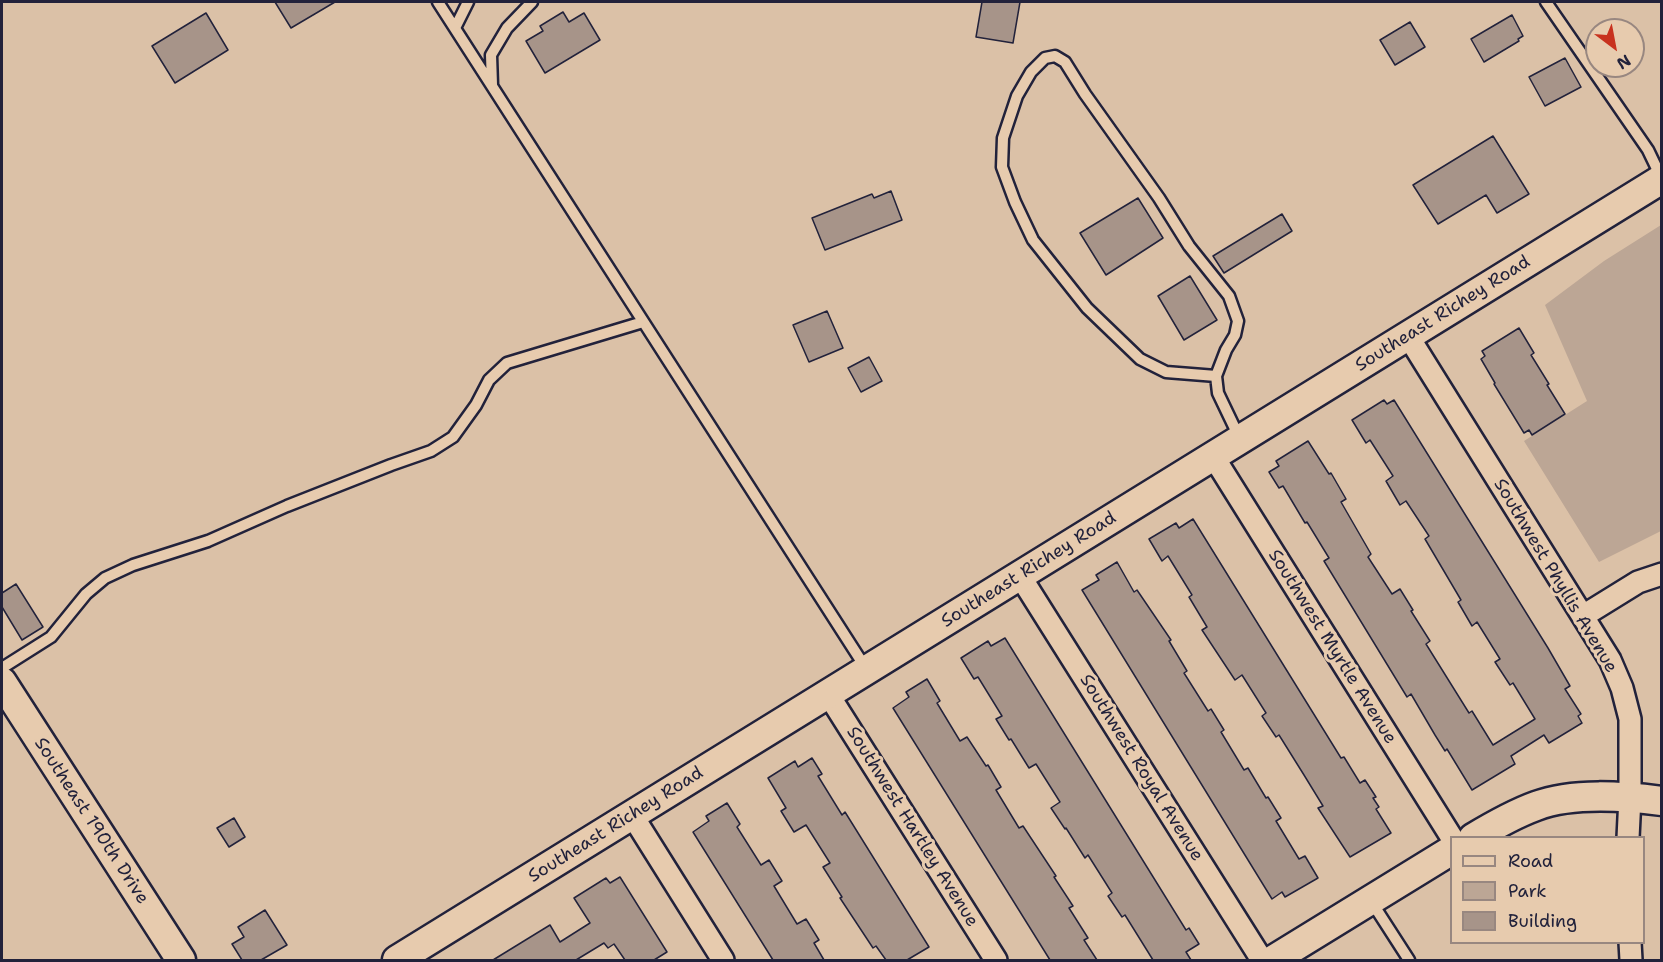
<!DOCTYPE html>
<style>
body{margin:0}
#map{position:relative;width:1663px;height:962px;overflow:hidden;background:#dbc1a7;font-family:"Shantell Sans",sans-serif}
canvas{display:block}
.frame{position:absolute;inset:0;border:3px solid #22223b;pointer-events:none}
.legend{position:absolute;left:1450px;top:836px;width:195px;height:108px;box-sizing:border-box;background:#e7cbae;border:2px solid #988780;margin:0;padding:8px 10px;list-style:none;font-size:18px;color:#22223b}
.legend li{display:flex;align-items:center;gap:12px;height:30px}
.legend b{width:30px;border:2px solid #988780}
.north{position:absolute;left:1585px;top:18px;width:60px;height:60px;box-sizing:border-box;background:#e7cbae;border:2px solid #988780;border-radius:50%;rotate:148deg;font-size:16px;font-weight:700;line-height:24px;text-align:center;color:#22223b}
.north::after{content:'';display:block;margin:auto;width:21px;height:27px;background:#c8321e;clip-path:polygon(50% 0,100% 100%,50% 72%,0 100%)}
</style>
<div id="map">
<canvas width="1663" height="962"></canvas>
<div class="frame"></div>
<ul class="legend">
<li><b style="height:8px;background:#e7cbae"></b>Road</li>
<li><b style="height:16px;background:#bca695"></b>Park</li>
<li><b style="height:16px;background:#a79489"></b>Building</li>
</ul>
<div class="north">N</div>
</div>
<script>
const ctx = document.querySelector('canvas').getContext('2d');
ctx.lineJoin = 'round';
function paint(path, color) { ctx.fillStyle = color; ctx.fill(path, 'evenodd'); }
function strokePath(path, color, width, dash) { ctx.strokeStyle = color; ctx.lineWidth = width; ctx.lineCap = dash ? 'butt' : 'round'; ctx.setLineDash(dash || []); ctx.stroke(path); }
function drawText(font, color, halo, rows, align = 'center') {
  ctx.font = font + ' "Shantell Sans",sans-serif'; ctx.lineWidth = 6; ctx.setLineDash([]); ctx.textBaseline = 'middle'; ctx.strokeStyle = halo; ctx.fillStyle = color; for (const [text, x, y, turn = 0] of rows) {
    ctx.save(); ctx.translate(x, y); ctx.rotate((+turn || 0) * Math.PI / 180); ctx.textAlign = isNaN(turn) ? turn : align; if (halo) ctx.strokeText(text, 0, 0); ctx.fillText(text, 0, 0); ctx.restore();
  }
}
paint(new Path2D(`
 M 1661,225 L 1661,531 L 1599,562 L 1524,441 L 1587,401 L 1545,305 L 1604,261 Z`), '#bca695');
const building = new Path2D(`
 M 275,2 L 335,2 L 291,28 Z
 M 982,2 L 1020,2 L 1013,43 L 976,37 Z
 M 563,12 L 569,22 L 584,13 L 600,40 L 545,73 L 526,41 L 543,31 L 540,26 Z
 M 206,13 L 228,50 L 175,83 L 152,46 Z
 M 1512,15 L 1523,36 L 1518,39 L 1519,41 L 1484,62 L 1471,39 Z
 M 1410,22 L 1425,47 L 1395,65 L 1380,40 Z
 M 1565,58 L 1581,87 L 1545,106 L 1529,77 Z
 M 1493,136 L 1529,194 L 1497,213 L 1486,195 L 1438,224 L 1413,185 Z
 M 891,191 L 902,220 L 825,250 L 812,218 L 872,194 L 874,198 Z
 M 1138,198 L 1163,238 L 1106,275 L 1080,233 Z
 M 1282,214 L 1292,231 L 1224,273 L 1213,256 Z
 M 1190,276 L 1217,320 L 1184,340 L 1158,296 Z
 M 827,311 L 843,348 L 809,362 L 793,325 Z
 M 1519,328 L 1534,353 L 1531,355 L 1549,384 L 1547,385 L 1565,414 L 1532,435 L 1529,430 L 1524,433 L 1494,384 L 1495,383 L 1481,359 L 1485,356 L 1482,351 Z
 M 869,357 L 882,381 L 861,392 L 848,368 Z
 M 1384,400 L 1387,404 L 1394,400 L 1548,648 L 1570,686 L 1565,689 L 1581,714 L 1578,716 L 1582,723 L 1549,743 L 1544,735 L 1511,756 L 1515,764 L 1472,790 L 1447,749 L 1445,751 L 1435,735 L 1411,694 L 1407,697 L 1324,561 L 1329,558 L 1307,522 L 1305,523 L 1283,486 L 1279,488 L 1269,472 L 1279,466 L 1276,461 L 1308,441 L 1329,474 L 1331,473 L 1346,499 L 1341,502 L 1371,554 L 1368,557 L 1392,594 L 1400,589 L 1413,610 L 1411,611 L 1430,641 L 1426,644 L 1469,713 L 1472,711 L 1493,745 L 1535,719 L 1513,683 L 1510,685 L 1495,662 L 1500,659 L 1477,622 L 1472,626 L 1458,602 L 1461,600 L 1425,539 L 1429,536 L 1406,501 L 1400,505 L 1386,481 L 1393,476 L 1370,440 L 1366,443 L 1352,420 Z
 M 1193,519 L 1341,758 L 1344,757 L 1360,783 L 1365,780 L 1376,797 L 1373,798 L 1379,807 L 1376,809 L 1391,833 L 1350,857 L 1318,808 L 1323,806 L 1304,775 L 1279,735 L 1276,737 L 1262,716 L 1266,713 L 1242,675 L 1235,680 L 1202,630 L 1207,627 L 1189,597 L 1192,595 L 1168,556 L 1162,561 L 1149,539 L 1176,523 L 1179,528 Z
 M 1117,562 L 1134,592 L 1137,590 L 1171,640 L 1169,641 L 1187,671 L 1184,673 L 1208,711 L 1211,709 L 1224,730 L 1221,732 L 1244,770 L 1248,768 L 1266,798 L 1268,797 L 1281,818 L 1276,821 L 1299,859 L 1305,856 L 1318,878 L 1285,897 L 1282,892 L 1272,899 L 1082,590 L 1099,580 L 1096,575 Z
 M 16,584 L 43,627 L 22,640 L 2,607 L 2,593 Z
 M 1005,638 L 1186,930 L 1189,928 L 1199,944 L 1186,952 L 1191,960 L 1153,960 L 1125,915 L 1122,917 L 1108,896 L 1112,893 L 1088,855 L 1085,858 L 1066,828 L 1065,829 L 1051,808 L 1060,802 L 1036,764 L 1029,768 L 1011,739 L 1009,740 L 996,719 L 1002,716 L 978,677 L 974,679 L 961,658 L 988,641 L 991,646 Z
 M 927,679 L 940,701 L 937,703 L 960,741 L 967,737 L 986,766 L 988,765 L 1001,787 L 996,790 L 1019,828 L 1023,826 L 1056,876 L 1054,877 L 1073,906 L 1069,908 L 1088,938 L 1084,940 L 1097,960 L 1050,960 L 893,708 L 909,697 L 906,692 Z
 M 812,758 L 822,774 L 818,776 L 842,815 L 845,812 L 929,947 L 907,960 L 886,960 L 876,946 L 873,948 L 840,898 L 842,897 L 823,867 L 830,863 L 806,825 L 794,832 L 781,811 L 786,808 L 768,778 L 795,761 L 798,767 Z
 M 727,803 L 740,824 L 737,827 L 761,865 L 769,860 L 782,881 L 774,886 L 797,924 L 806,919 L 819,940 L 814,943 L 824,960 L 773,960 L 693,832 L 709,821 L 706,816 Z
 M 234,818 L 245,837 L 229,847 L 217,828 Z
 M 620,877 L 667,952 L 654,960 L 625,960 L 614,944 L 608,948 L 604,943 L 576,960 L 493,960 L 550,925 L 560,942 L 590,923 L 574,898 L 606,878 L 610,883 Z
 M 265,910 L 287,945 L 261,960 L 242,960 L 232,944 L 244,937 L 238,927 Z`);
paint(building, '#a79489');
strokePath(building, '#22223b', 1.5);
const lane = new Path2D(`
 M 438,2 L 867,670
 M 1546,2 L 1648,150 L 1661,177
 M 455,28 L 468,2
 M 492,85 L 491,55 L 507,28 L 532,2
 M 1216,376 L 1166,372 L 1140,359 L 1087,308 L 1033,240 L 1015,202 L 1002,167 L 1003,138 L 1017,96 L 1031,72 L 1045,58 L 1055,56 L 1065,62 L 1085,94 L 1159,198 L 1189,246 L 1229,296 L 1238,321 L 1235,335 L 1226,350 L 1216,376 L 1218,393 L 1240,439
 M 2,668 L 51,637 L 86,594 L 105,578 L 133,565 L 208,541 L 287,506 L 391,465 L 431,451 L 453,437 L 476,405 L 489,380 L 507,363 L 643,322
 M 1371,901 L 1409,960`);
const street = new Path2D(`
 M 1408,336 L 1610,660 L 1622,688 L 1630,719 L 1630,797 L 1628,838
 M 1213,456 L 1452,838
 M 1020,576 L 1262,960
 M 1583,616 L 1638,582 L 1662,574
 M 828,694 L 996,960
 M 632,815 L 723,960
 M 1630,942 L 1631,960`);
const secondary = new Path2D(`
 M 2,682 L 181,960
 M 1473,838 C 1493,826 1514,814 1536,806 C 1573,792 1623,796 1662,801
 M 397,960 L 1662,179
 M 1273,960 L 1452,850`);
strokePath(lane, '#22223b', 15);
strokePath(street, '#22223b', 26);
strokePath(secondary, '#22223b', 33);
strokePath(lane, '#e7cbae', 10);
strokePath(street, '#e7cbae', 21);
strokePath(secondary, '#e7cbae', 28);
drawText('18px', '#22223b', '#e7cbae', [
 ["Southeast Richey Road",1443,314,-32],
 ["Southeast Richey Road",1029,570,-32],
 ["Southwest Phyllis Avenue",1555,576,59],
 ["Southwest Myrtle Avenue",1332,647,58],
 ["Southwest Royal Avenue",1141,768,58],
 ["Southeast 190th Drive",91,821,57],
 ["Southeast Richey Road",616,825,-32],
 ["Southwest Hartley Avenue",912,827,58]
]);
</script>
